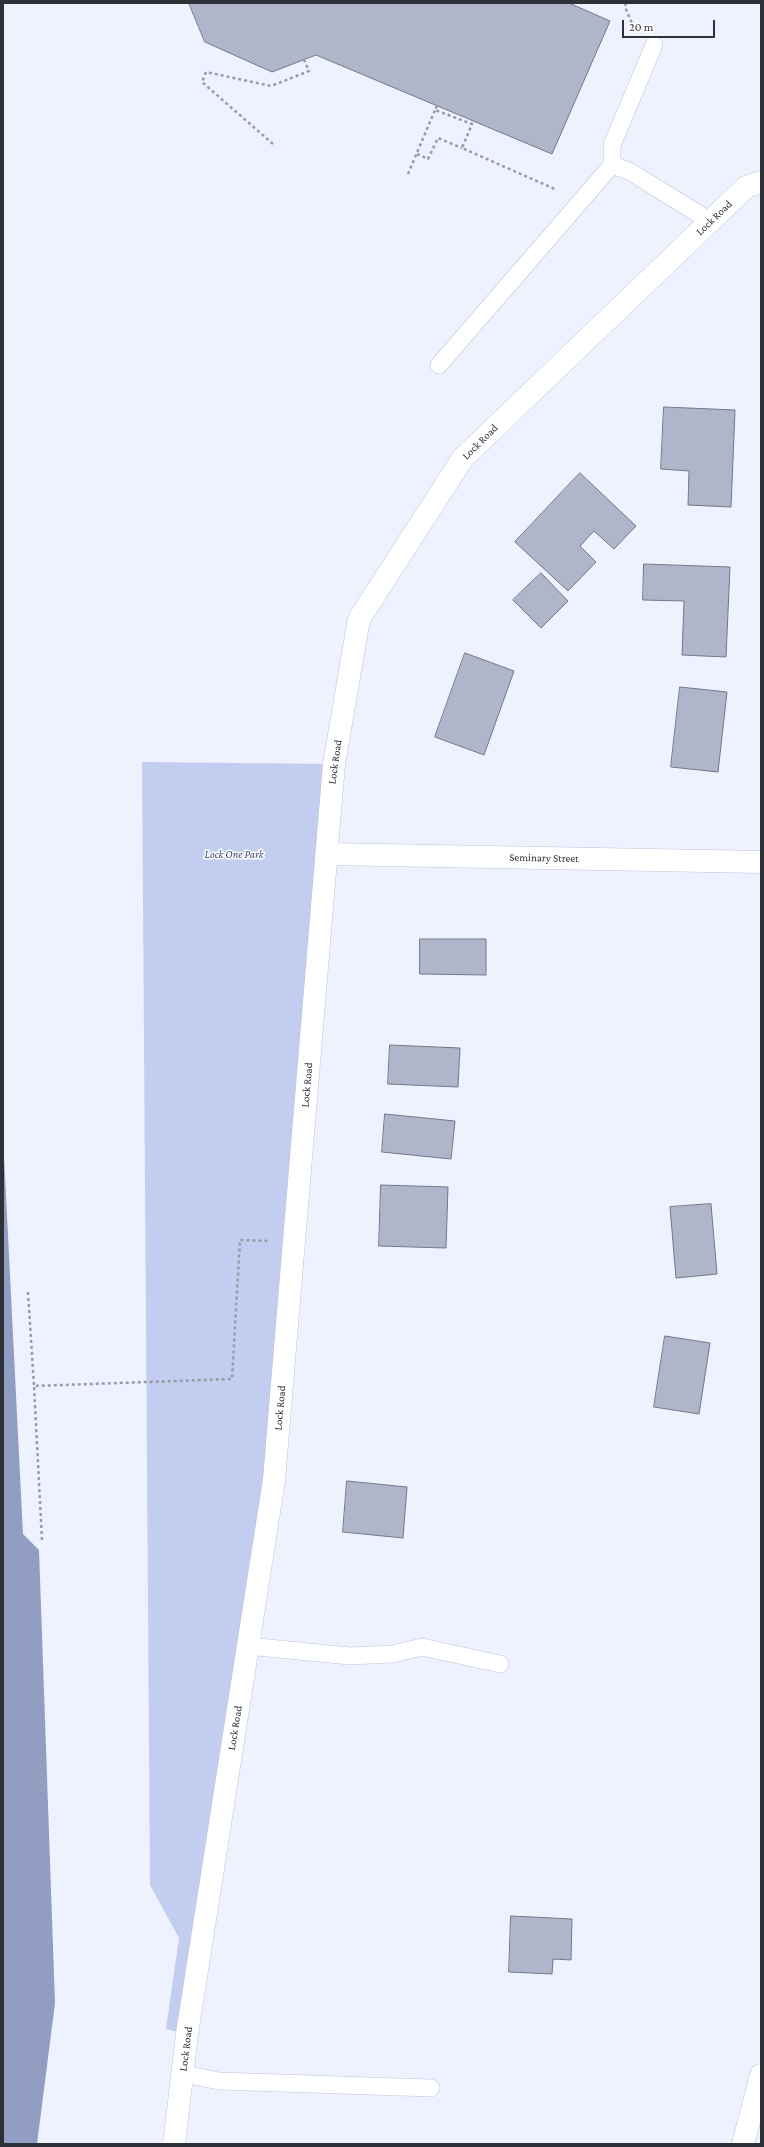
<!DOCTYPE html>
<style>
body{margin:0}
#map{position:relative;width:764px;height:2147px;overflow:hidden;background:#eef2fe;font-family:"Crimson Pro",serif}
canvas{display:block}
.frame{position:absolute;inset:0;border:4px solid #2f3139;pointer-events:none}
.scale{position:absolute;left:622px;top:20px;width:93px;height:18px;box-sizing:border-box;border:2px solid #2f3139;border-top:0;padding-left:5px;font-size:12px;line-height:14px;white-space:nowrap;color:#2f3139;-webkit-text-stroke:3px #fff;paint-order:stroke}
</style>
<div id="map">
<canvas width="764" height="2147"></canvas>
<div class="frame"></div>
<div class="scale">20 m</div>
</div>
<script>
const ctx = document.querySelector('canvas').getContext('2d');
ctx.lineJoin = 'round';
function paint(path, color) { ctx.fillStyle = color; ctx.fill(path, 'evenodd'); }
function strokePath(path, color, width, dash) { ctx.strokeStyle = color; ctx.lineWidth = width; ctx.lineCap = dash ? 'butt' : 'round'; ctx.setLineDash(dash || []); ctx.stroke(path); }
function drawText(font, color, halo, rows, align = 'center') {
  ctx.font = font + ' "Crimson Pro",serif'; ctx.lineWidth = 3; ctx.setLineDash([]); ctx.textBaseline = 'middle'; ctx.strokeStyle = halo; ctx.fillStyle = color; for (const [text, x, y, turn = 0] of rows) {
    ctx.save(); ctx.translate(x, y); ctx.rotate((+turn || 0) * Math.PI / 180); ctx.textAlign = isNaN(turn) ? turn : align; if (halo) ctx.strokeText(text, 0, 0); ctx.fillText(text, 0, 0); ctx.restore();
  }
}
paint(new Path2D(`
 M 142,762 L 334,764 L 274,1480 L 187,2034 L 166,2029 L 179,1938 L 150,1885 Z`), '#c3cdef');
paint(new Path2D(`
 M 3,1136 L 23,1534 L 39,1550 L 55,2003 L 37,2144 L 3,2144 Z`), '#929dc2');
const building = new Path2D(`
 M 189,3 L 569,3 L 610,21 L 552,154 L 316,55 L 272,72 L 205,42 Z
 M 664,407 L 735,410 L 731,507 L 688,505 L 689,471 L 661,469 Z
 M 580,473 L 636,526 L 614,549 L 594,531 L 580,546 L 596,562 L 568,591 L 515,542 Z
 M 644,564 L 730,567 L 726,657 L 682,655 L 684,601 L 643,600 Z
 M 541,573 L 568,601 L 541,628 L 513,600 Z
 M 465,653 L 514,671 L 484,755 L 435,737 Z
 M 680,687 L 727,692 L 718,772 L 671,767 Z
 M 420,939 L 486,939 L 486,975 L 420,974 Z
 M 390,1045 L 460,1048 L 458,1087 L 388,1084 Z
 M 385,1114 L 455,1121 L 451,1159 L 382,1152 Z
 M 381,1185 L 448,1187 L 446,1248 L 379,1246 Z
 M 711,1204 L 717,1274 L 676,1278 L 670,1207 Z
 M 665,1336 L 710,1343 L 699,1414 L 654,1407 Z
 M 347,1481 L 407,1487 L 403,1538 L 343,1532 Z
 M 511,1916 L 572,1919 L 571,1960 L 553,1959 L 552,1974 L 509,1972 Z`);
paint(building, '#b0b6c9');
strokePath(building, '#727789', 1);
const lane = new Path2D(`
 M 612,165 L 612,145 L 654,45
 M 439,365 L 612,165 L 629,171 L 710,221
 M 248,1646 L 350,1656 L 393,1654 L 422,1647 L 500,1664
 M 183,2074 L 219,2081 L 431,2088`);
const street = new Path2D(`
 M 327,854 L 761,862
 M 174,2144 L 187,2034 L 274,1480 L 334,764 L 359,619 L 463,458 L 746,187 L 761,182`);
const secondary = new Path2D(`
 M 743,2144 L 761,2075`);
strokePath(lane, '#bdc4d7', 18);
strokePath(street, '#bdc4d7', 23);
strokePath(secondary, '#bdc4d7', 23);
strokePath(new Path2D(`
 M 626,3 L 625,7 L 635,30
 M 437,106 L 435,110 L 472,124 L 462,148 L 557,190
 M 273,144 L 202,82 L 206,72 L 271,86 L 309,71 L 304,60
 M 417,154 L 428,159 L 438,138 L 462,148
 M 408,174 L 435,110
 M 28,1292 L 34,1386
 M 42,1540 L 34,1386 L 232,1379 L 240,1240 L 268,1241`), '#989ba5', 2.5, [3, 3]);
strokePath(lane, '#fff', 17);
strokePath(street, '#fff', 22);
strokePath(secondary, '#fff', 22);
drawText('11px', '#2f3139', '#fff', [
 ["Lock Road",714,218,-44],
 ["Lock Road",480,442,-45],
 ["Lock Road",335,762,-82],
 ["Seminary Street",544,858,1],
 ["Lock Road",307,1085,-85],
 ["Lock Road",280,1408,-85],
 ["Lock Road",235,1728,-81],
 ["Lock Road",186,2049,-83]
]);
drawText('italic 11px', '#3c487a', '#fff', [
 ["Lock One Park",234,855]
]);
</script>
